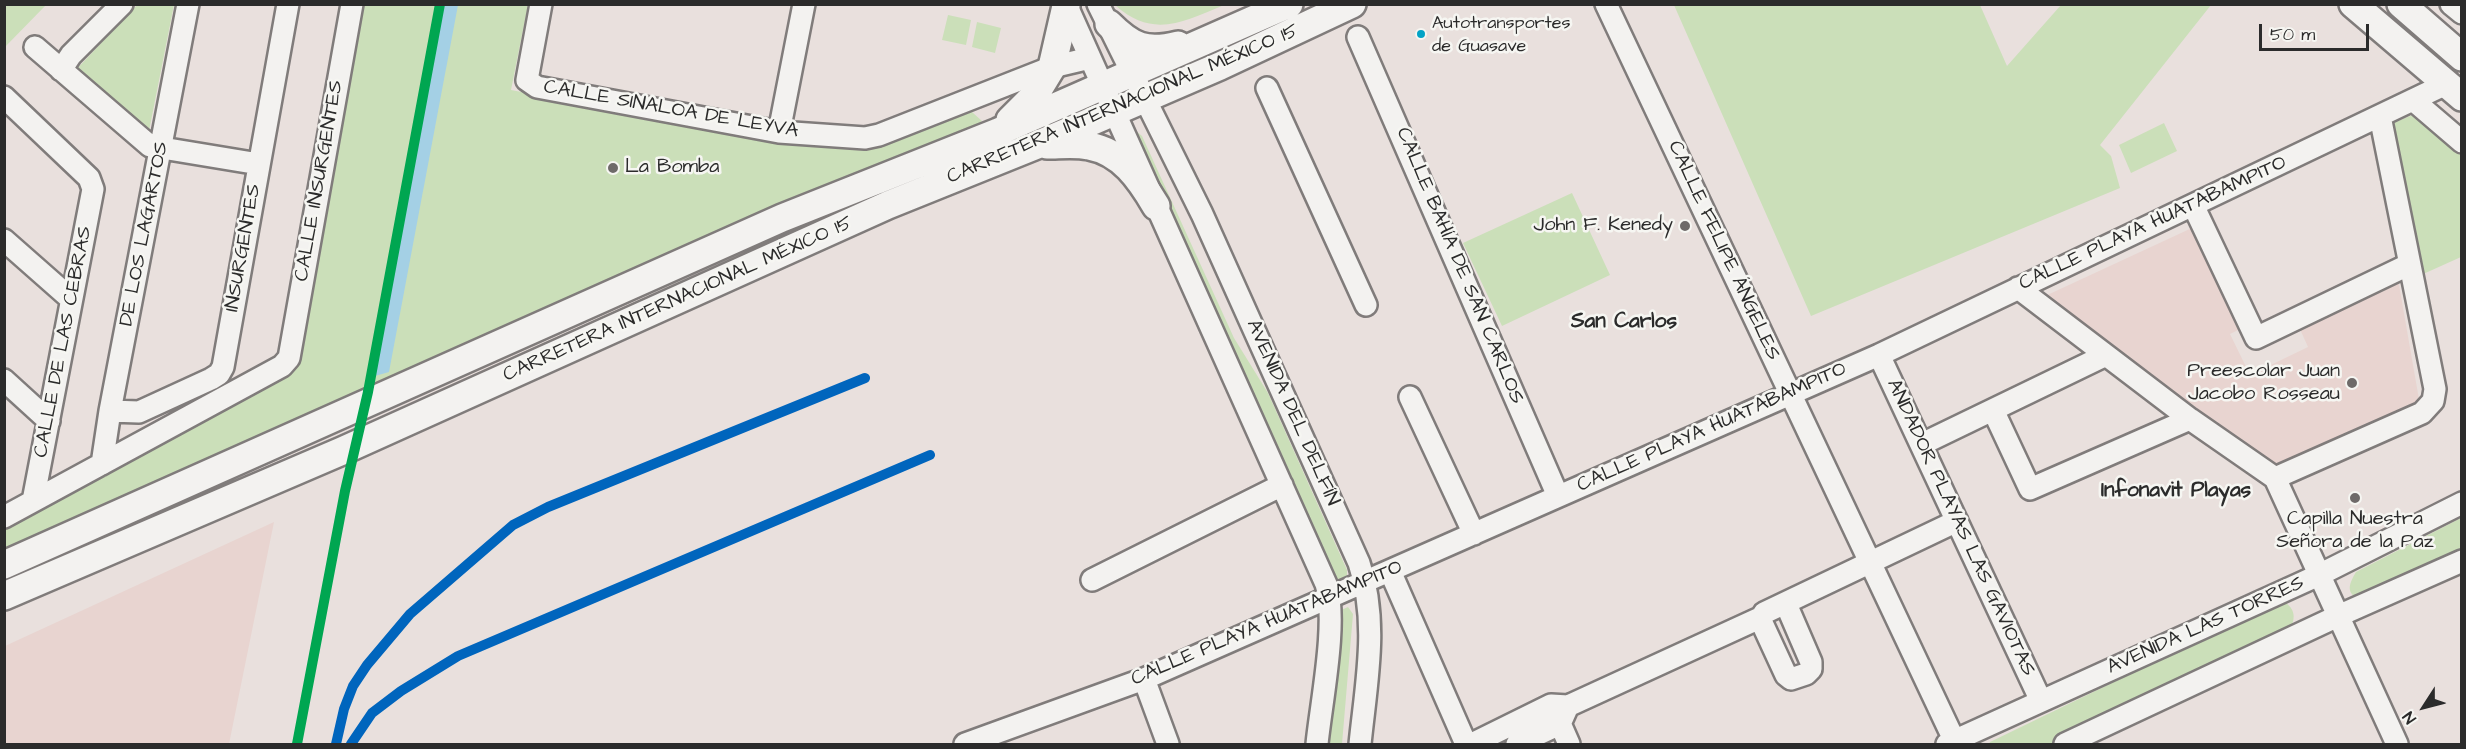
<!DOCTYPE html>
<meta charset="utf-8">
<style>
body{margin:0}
#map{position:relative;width:2466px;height:749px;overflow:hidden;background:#e9e0dd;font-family:"Architects Daughter",sans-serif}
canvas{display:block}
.frame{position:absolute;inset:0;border:6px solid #2b2b2b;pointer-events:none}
.north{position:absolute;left:2394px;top:677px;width:60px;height:60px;-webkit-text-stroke:4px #f6f6f2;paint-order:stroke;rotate:234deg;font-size:16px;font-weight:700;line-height:24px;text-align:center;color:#2b2b2b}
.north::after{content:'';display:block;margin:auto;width:21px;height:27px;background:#2b2b2b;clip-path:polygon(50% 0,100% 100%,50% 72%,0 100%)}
.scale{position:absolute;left:2259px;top:24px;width:110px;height:27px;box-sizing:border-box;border:3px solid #2b2b2b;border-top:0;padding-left:8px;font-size:18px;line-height:21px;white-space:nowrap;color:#2b2b2b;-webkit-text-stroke:4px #f6f6f2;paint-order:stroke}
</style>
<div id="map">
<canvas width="2466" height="749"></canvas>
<div class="frame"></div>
<div class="north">N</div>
<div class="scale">50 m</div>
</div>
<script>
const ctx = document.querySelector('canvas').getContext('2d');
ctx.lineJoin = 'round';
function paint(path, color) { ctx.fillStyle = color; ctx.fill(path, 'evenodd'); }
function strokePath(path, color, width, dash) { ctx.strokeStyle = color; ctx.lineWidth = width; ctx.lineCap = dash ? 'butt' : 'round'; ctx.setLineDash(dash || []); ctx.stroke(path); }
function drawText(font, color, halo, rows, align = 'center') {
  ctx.font = font + ' "Architects Daughter",sans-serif'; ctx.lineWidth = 5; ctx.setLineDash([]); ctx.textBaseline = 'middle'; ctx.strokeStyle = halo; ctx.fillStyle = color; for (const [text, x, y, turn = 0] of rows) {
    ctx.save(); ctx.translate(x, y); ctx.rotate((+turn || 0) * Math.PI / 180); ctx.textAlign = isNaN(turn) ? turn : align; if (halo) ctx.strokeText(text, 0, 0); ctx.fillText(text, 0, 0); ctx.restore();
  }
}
paint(new Path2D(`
 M 2194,227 L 2242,328 L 2230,334 L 2250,375 L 2308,347 L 2299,327 L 2398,279 L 2420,405 L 2276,472 L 2043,297 Z
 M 274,522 L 229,744 L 5,744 L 5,646 Z`), '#e8d4d0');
paint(new Path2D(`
 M 5,4 L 46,5 L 5,47 L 4,5 Z
 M 137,5 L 174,5 L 147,141 L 71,75 Z
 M 356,5 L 528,5 L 511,90 L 783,142 L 868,147 L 972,112 L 982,121 L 968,131 L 5,556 L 5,521 L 291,369 Z
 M 1115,5 L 1224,5 C 1183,22 1153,39 1115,5 Z
 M 1674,5 L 1980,5 L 2007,66 L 2061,5 L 2211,5 L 2100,145 L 2111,156 L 2120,188 L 1811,316 Z
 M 948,15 L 971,20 L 966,45 L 942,40 Z
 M 977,22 L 1001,28 L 995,53 L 972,47 Z
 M 2417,113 L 2461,152 L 2461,257 L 2421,275 L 2389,125 Z
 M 2164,123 L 2177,151 L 2131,173 L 2119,145 Z
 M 1135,130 L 1142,136 L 1234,338 L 1268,393 L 1347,570 L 1347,578 L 1335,582 L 1133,137 Z
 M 1572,193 L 1610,275 L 1502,326 L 1463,243 Z
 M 2461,518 L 2461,560 L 2360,600 C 2345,593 2349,584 2356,572 Z
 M 2285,602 C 2294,609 2296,616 2291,627 L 2226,656 L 2221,664 L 2050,744 L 1989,744 L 1990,742 L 2269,607 Z
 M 1348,607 L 1353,614 L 1342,744 L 1323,744 L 1339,611 Z`), '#cbdfb9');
paint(new Path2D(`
 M 444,5 L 458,5 L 389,372 L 375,376 Z`), '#a4d0e5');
const minor = new Path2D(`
 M 541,4 L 527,80 L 537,87 L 779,132 L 865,138 L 879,135 L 1052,67 L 1090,58
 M 1066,4 L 1326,584 C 1338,621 1321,703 1317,744
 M 1098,4 L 1202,214 L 1359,563 C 1379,622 1366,684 1360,744
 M 1606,4 L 1956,744
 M 2451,4 L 2462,13
 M 1358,37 L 1558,496
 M 35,47 L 150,146 L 259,164
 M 61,70 L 71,55 L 122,4
 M 1267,88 L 1366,305
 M 4,97 L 89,178 L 93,189 L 33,501
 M 2413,100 L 2462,142
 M 779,132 L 804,4
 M 2193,205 L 2256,338 L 2408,265
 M 4,240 L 71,299
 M 2018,288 L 2190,419 L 2275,478 L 2397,744
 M 1879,355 L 2041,701
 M 4,380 L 49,421
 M 1410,397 L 1474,534
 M 1993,410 L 2030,489 L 2190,419
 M 110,411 L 139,412 L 211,379 L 219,374 L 223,367 L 288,4
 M 1922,444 L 2104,356
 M 102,464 L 110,411 L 188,4
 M 2275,478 L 2422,413 L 2433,401 L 2435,389 L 2380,116
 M 4,517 L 282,366 L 289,358 L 352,4
 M 1390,571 L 1466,744
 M 1092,580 L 1282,485
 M 1762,617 L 1762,623 L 1786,675 L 1791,679 L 1806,674 L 1811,669 L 1811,662 L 1786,604
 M 1144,679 L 1168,744
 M 1555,712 L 1569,744
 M 965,744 L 1144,679 L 1879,355 L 2446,84
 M 1472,744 L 1551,705 L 1568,706 L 1762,617 L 1764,613 L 1957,521
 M 1517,744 L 1560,724 L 1568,706
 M 1947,744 L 2319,575 L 2462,503
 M 2065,744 L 2338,616 L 2462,561`);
const major = new Path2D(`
 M 2353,4 L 2462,97
 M 2401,4 L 2462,57
 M 1109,24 C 1132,47 1146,53 1178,45
 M 1010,120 L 1035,95 L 1052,67 L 1066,6
 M 1047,145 C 1060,145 1076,143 1089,146 C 1122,152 1140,179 1156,206
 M 4,565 L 782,218 L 998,132 L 1289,4
 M 4,596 L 342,451 L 888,205 L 1037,145 L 1220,66 L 1352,4`);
strokePath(minor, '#807c7b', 26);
strokePath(major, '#807c7b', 32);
strokePath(minor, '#f3f2f0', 21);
strokePath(major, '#f3f2f0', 27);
strokePath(new Path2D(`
 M 297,744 L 345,491 L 368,392 L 440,4`), '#00a651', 10);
strokePath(new Path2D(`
 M 336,744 L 344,709 L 353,686 L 367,665 L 410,614 L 513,525 L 548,507 L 865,378
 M 351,744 L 372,713 L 401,691 L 458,656 L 930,455`), '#0065bd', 10);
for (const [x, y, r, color] of [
 [1421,34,5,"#02a3c6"],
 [613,168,6,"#6e6a69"],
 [1685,226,6,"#6e6a69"],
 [2352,383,6,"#6e6a69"],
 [2355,498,6,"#6e6a69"]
]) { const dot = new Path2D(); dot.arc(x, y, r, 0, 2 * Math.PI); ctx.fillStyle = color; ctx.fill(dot); strokePath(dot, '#f6f6f2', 2); }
drawText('18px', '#2b2b2b', '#f6f6f2', [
 ["Autotransportes",1432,24],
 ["de Guasave",1432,47]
], 'left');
drawText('20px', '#2b2b2b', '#f6f6f2', [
 ["CARRETERA INTERNACIONAL MÉXICO 15",1123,105,-23],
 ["CALLE SINALOA DE LEYVA",671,110,10],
 ["CALLE INSURGENTES",320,181,-80],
 ["CALLE PLAYA HUATABAMPITO",2153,224,-25],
 ["DE LOS LAGARTOS",145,234,-79],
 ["INSURGENTES",244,248,-80],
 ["CALLE FELIPE ÁNGELES",1723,251,65],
 ["CALLE BAHÍA DE SAN CARLOS",1459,266,67],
 ["CARRETERA INTERNACIONAL MÉXICO 15",678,300,-24],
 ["CALLE DE LAS CEBRAS",64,342,-79],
 ["AVENIDA DEL DELFÍN",1292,413,66],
 ["CALLE PLAYA HUATABAMPITO",1712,428,-24],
 ["ANDADOR PLAYAS LAS GAVIOTAS",1960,528,65],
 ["CALLE PLAYA HUATABAMPITO",1267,624,-23],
 ["AVENIDA LAS TORRES",2206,626,-24]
]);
drawText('20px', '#2b2b2b', '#f6f6f2', [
 ["La Bomba",625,168,"left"],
 ["John F. Kenedy",1673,226],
 ["Preescolar Juan",2340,372],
 ["Jacobo Rosseau",2340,395],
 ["Capilla Nuestra",2355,520,"center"],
 ["Señora de la Paz",2355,543,"center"]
], 'right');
drawText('bold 21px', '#2b2b2b', '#f6f6f2', [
 ["San Carlos",1624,323],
 ["Infonavit Playas",2176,492]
]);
</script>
